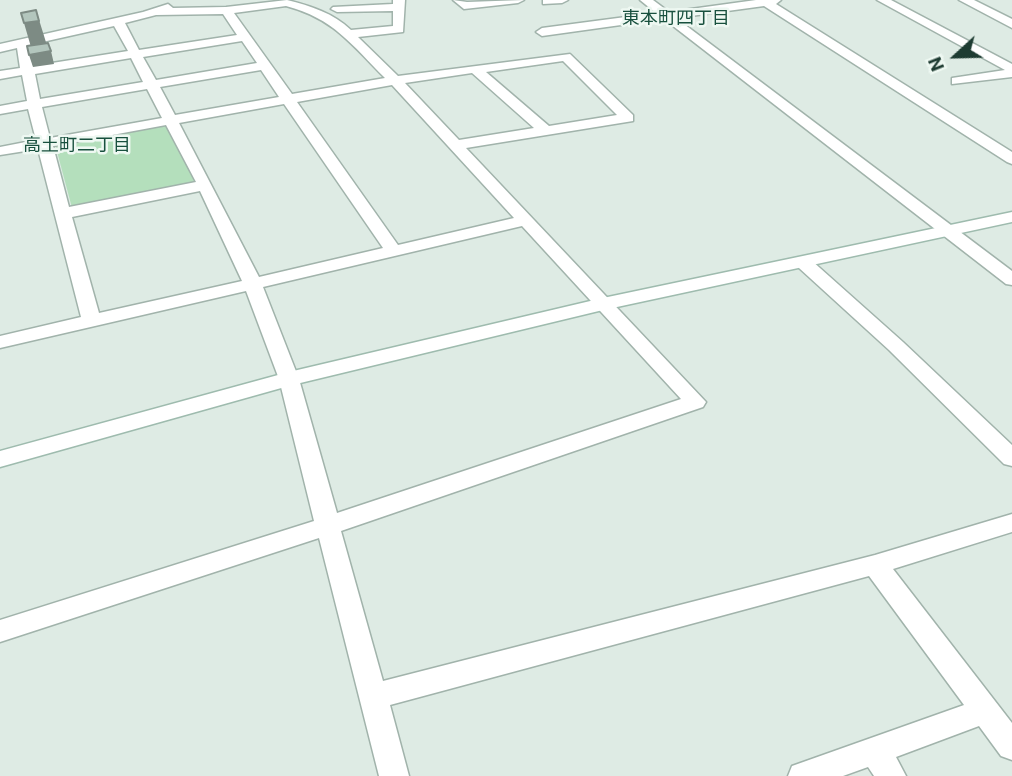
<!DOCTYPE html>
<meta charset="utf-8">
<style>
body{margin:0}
#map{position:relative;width:1012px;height:776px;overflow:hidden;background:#deebe4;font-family:Roboto,sans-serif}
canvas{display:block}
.north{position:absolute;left:921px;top:21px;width:70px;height:70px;-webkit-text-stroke:5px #eef8f2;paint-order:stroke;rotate:248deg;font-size:19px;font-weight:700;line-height:28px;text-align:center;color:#1e3c32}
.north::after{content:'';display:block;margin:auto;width:24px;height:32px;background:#1e3c32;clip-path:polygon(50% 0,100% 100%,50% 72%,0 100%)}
</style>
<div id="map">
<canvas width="1012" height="776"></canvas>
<div class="north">N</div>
</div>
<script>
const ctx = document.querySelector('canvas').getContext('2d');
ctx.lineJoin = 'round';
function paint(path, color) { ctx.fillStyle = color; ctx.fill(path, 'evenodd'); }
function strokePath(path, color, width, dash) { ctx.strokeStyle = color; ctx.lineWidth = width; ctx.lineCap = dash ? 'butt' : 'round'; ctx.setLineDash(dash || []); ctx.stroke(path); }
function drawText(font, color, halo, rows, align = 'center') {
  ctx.font = font + ' Roboto,"Noto Sans JP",sans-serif'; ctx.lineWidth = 5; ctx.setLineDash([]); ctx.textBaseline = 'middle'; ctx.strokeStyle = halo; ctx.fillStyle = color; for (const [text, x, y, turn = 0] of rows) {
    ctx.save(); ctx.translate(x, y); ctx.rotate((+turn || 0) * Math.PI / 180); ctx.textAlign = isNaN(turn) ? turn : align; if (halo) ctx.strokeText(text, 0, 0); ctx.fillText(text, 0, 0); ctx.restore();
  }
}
paint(new Path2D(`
 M 169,123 L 195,183 L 72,208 L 55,144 Z`), '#b4dfbc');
const street = new Path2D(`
 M 287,0 C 311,6 333,13 351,30 L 393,26 L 393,11 L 337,12 L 331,9 L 333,7 L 393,4 L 393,0 L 405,0 L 403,32 L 358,37 L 398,76 L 570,54 L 633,115 L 633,121 L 466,148 L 706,402 L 703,407 L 341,531 L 383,681 L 875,555 L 1012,514 L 1012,532 L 893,569 L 1012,723 L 1012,760 L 1001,756 L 979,726 L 896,757 L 906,776 L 874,776 L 868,767 L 843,776 L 788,776 L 792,766 L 964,705 L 869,576 L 390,705 L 409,776 L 379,776 L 319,538 L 0,642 L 0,620 L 314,521 L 279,379 L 246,291 L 0,348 L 0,336 L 81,317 L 38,149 L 0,155 L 0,147 L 36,140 L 28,109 L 0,114 L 0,106 L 27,101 L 22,75 L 0,79 L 0,71 L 20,68 L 17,48 L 0,52 L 0,44 L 143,12 L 168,4 L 173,8 L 226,7 ZM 286,6 C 333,18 352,45 385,78 L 292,94 L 234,13 ZM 223,14 L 237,35 L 139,50 L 125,23 L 156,15 ZM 114,26 L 128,51 L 33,66 L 29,45 ZM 242,41 L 257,63 L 156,80 L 143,57 ZM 131,58 L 143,82 L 40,99 L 35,74 ZM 563,61 L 617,115 L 549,126 L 486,72 ZM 261,70 L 279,97 L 175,115 L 160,87 ZM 472,73 L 534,128 L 459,140 L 405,83 ZM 392,85 L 514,218 L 398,245 L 297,102 ZM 147,89 L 162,118 L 50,138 L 42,107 ZM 284,104 L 383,248 L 259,277 L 179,123 ZM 166,125 L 196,182 L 69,207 L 53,146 ZM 200,191 L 242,281 L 99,313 L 72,217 ZM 522,226 L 681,399 L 337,513 L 299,379 L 263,287 Z
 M 453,0 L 467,2 L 524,0 L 518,3 L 464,9 Z
 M 543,0 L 568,0 L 562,3 L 543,4 Z
 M 640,0 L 653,0 L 669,12 L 756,0 L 781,0 L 776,4 L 1012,152 L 1012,164 L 1007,162 L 764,6 L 676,18 L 1012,271 L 1012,285 L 1006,284 L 664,19 L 542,36 L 536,32 L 542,28 L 656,13 Z
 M 877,0 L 891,0 L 1012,64 L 1012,77 L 952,84 L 952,78 L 1005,70 Z
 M 959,0 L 974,0 L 1012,19 L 1012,28 Z
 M 805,259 L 811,260 L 903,342 L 1012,445 L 1012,466 L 1004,464 L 889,350 L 799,268 L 796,264 L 799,260 Z`);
const secondary = new Path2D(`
 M 1012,212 L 1012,222 L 603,310 L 292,385 L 0,467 L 0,451 L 289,372 L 603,298 Z`);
strokePath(street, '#a1b3ab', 3);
strokePath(secondary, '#9ebbae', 3);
paint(street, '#fff');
paint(secondary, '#fff');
paint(new Path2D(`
 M 36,10 L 49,52 L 51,51 L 54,64 L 33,67 L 29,55 L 33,54 L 24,23 Z`), '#7d8b84');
const building = new Path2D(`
 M 36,10 L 39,21 L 24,23 L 21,13 Z
 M 48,43 L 51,51 L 29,55 L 27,46 Z`);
paint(building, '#b3c6bd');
strokePath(building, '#7d8b84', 2);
drawText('18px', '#18503e', '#eef8f2', [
 ["東本町四丁目",676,19],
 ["高土町二丁目",77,146]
]);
</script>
